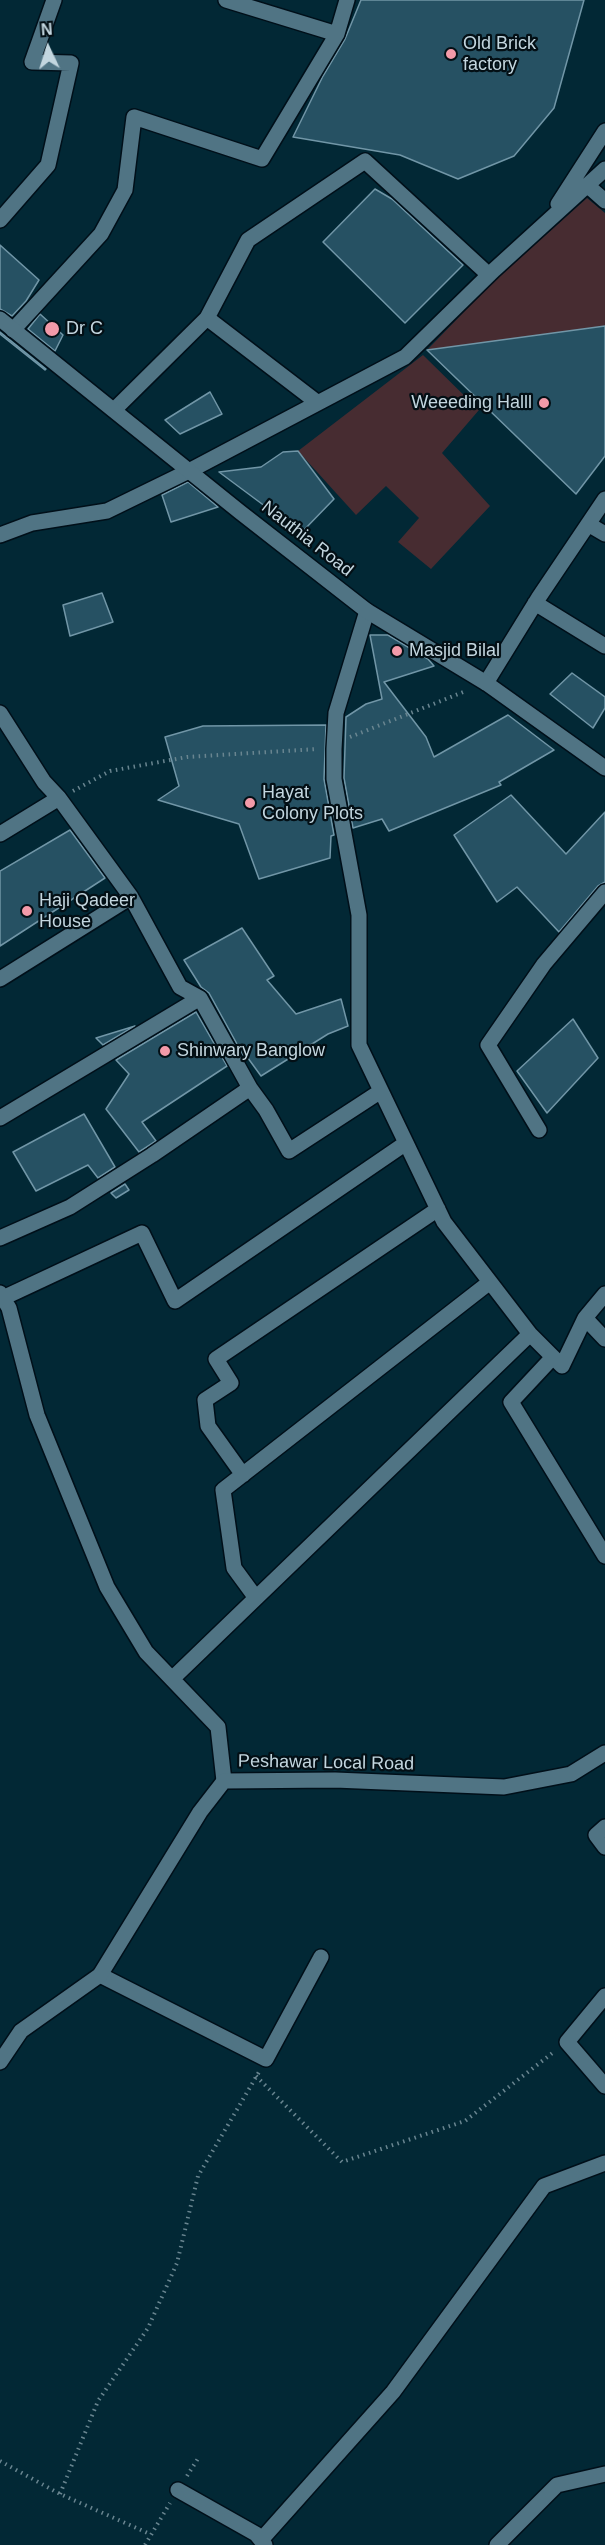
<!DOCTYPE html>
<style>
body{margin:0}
#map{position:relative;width:605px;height:2545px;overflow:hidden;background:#022835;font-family:Helvetica,sans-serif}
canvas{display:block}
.north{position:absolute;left:18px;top:18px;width:60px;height:60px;-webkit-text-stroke:4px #030f15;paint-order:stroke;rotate:356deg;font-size:16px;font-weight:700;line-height:24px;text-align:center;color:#c3d6df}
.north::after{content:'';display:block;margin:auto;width:21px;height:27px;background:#c3d6df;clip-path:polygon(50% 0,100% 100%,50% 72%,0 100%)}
</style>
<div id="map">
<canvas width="605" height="2545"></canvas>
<div class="north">N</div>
</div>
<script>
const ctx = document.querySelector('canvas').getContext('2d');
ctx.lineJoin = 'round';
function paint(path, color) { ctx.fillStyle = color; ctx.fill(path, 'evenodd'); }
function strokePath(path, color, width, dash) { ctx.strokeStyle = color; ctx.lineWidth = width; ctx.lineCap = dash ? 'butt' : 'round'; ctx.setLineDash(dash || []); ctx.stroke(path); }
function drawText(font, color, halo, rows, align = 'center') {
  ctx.font = font + ' Helvetica,sans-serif'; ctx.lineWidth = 4.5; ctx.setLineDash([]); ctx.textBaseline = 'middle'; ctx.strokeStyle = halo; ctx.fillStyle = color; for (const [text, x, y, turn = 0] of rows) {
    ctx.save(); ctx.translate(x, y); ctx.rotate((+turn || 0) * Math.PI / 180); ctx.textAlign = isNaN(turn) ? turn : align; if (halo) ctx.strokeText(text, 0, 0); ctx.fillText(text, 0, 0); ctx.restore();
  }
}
paint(new Path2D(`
 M 587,198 L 605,213 L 605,456 L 576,494 L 427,350 L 490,285 Z
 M 423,355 L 479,410 L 442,453 L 490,506 L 431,569 L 398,542 L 419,518 L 386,486 L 356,515 L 298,451 Z`), '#472c31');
const building = new Path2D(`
 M 361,0 L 584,0 L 554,108 L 514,156 L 458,179 L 400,155 L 293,137 L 323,76 L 345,39 Z
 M 375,189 L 392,199 L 463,265 L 405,323 L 323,242 Z
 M 0,245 L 39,280 L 26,301 L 12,316 L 0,309 Z
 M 40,314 L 63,335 L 55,351 L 28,329 Z
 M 605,326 L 605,456 L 576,494 L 427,350 Z
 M 0,332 L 46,369 L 45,370 L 0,334 Z
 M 210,392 L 222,414 L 180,434 L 165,420 Z
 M 298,451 L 334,499 L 301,533 L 219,472 L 261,467 L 283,452 Z
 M 188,482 L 218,507 L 171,522 L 162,495 Z
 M 102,593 L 113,622 L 70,636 L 63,605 Z
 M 370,635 L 388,635 L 428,659 L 434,666 L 384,682 L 426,737 L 434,757 L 508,715 L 554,750 L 499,782 L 501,785 L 389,831 L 382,819 L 353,828 L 344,778 L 346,717 L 366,704 L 382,699 Z
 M 572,673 L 605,697 L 605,708 L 593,728 L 550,694 Z
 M 326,725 L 324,779 L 334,835 L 331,836 L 330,858 L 259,879 L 239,824 L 158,800 L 179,786 L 165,737 L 203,726 Z
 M 511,795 L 566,854 L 605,812 L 605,882 L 598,886 L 559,932 L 517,887 L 497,902 L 454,835 Z
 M 70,830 L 105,878 L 0,946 L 0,871 Z
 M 242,928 L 274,976 L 267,980 L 296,1014 L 341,999 L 348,1026 L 328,1034 L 261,1076 L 245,1054 L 243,1055 L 209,993 L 201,987 L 184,960 Z
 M 196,1012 L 227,1066 L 142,1122 L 156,1141 L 139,1152 L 106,1109 L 129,1074 L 116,1060 Z
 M 573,1019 L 598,1058 L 547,1113 L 517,1071 Z
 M 135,1026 L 103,1045 L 96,1038 Z
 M 84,1114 L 115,1167 L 98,1178 L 88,1165 L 36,1191 L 13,1152 Z
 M 125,1184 L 129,1190 L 116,1198 L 111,1193 Z`);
paint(building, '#265163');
strokePath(building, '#7196a7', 1.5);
const street = new Path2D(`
 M 226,0 L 337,34
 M 587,185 L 605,201
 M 558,204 L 605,131
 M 0,220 L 48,165 L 71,63 L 32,62 L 54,0
 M 13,330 L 101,234 L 125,190 L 134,117 L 262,159 L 337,34 L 347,0
 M 318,403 L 207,318 L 248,240 L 365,161 L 489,275
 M 114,410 L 207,318
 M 588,524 L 605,534
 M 0,535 L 32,523 L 107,511 L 189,471 L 405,357 L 494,270 L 605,169
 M 535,603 L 605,646
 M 367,611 L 336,713 L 334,749 L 334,779 L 359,915 L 359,1045 L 444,1222 L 530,1334 L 562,1366 L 585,1318 L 605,1339
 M 486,683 L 539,597 L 605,499
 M 0,713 L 44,782 L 59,798 L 131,897 L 180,987 L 200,998 L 250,1088 L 266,1110 L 289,1151 L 381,1091
 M 0,834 L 59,798
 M 0,979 L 131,897
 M 0,1118 L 200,998
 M 539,1130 L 488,1045 L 544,964 L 605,892
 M 0,1238 L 70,1207 L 152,1155 L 250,1088
 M 0,1293 L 9,1308 L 37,1415 L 107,1587 L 146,1652 L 218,1727 L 224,1781
 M 3,1298 L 142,1233 L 175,1301 L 406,1143
 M 585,1318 L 605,1294
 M 553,1357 L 511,1402 L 605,1556
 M 243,1475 L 208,1426 L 205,1400 L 231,1383 L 216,1359 L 438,1209
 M 256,1598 L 234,1568 L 223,1490 L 490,1282
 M 172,1679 L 530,1334
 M 605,1827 L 596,1835 L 605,1847
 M 100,1975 L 266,2059 L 321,1957
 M 605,1996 L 567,2042 L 605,2086
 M 178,2490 L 256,2534 L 265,2545
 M 261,2540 L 393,2392 L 544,2186 L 605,2163
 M 497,2545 L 557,2485 L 605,2474`);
const secondary = new Path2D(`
 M 0,319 L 240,512 L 367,611 L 486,683 L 605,768
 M 0,2062 L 21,2031 L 100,1975 L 200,1812 L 224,1781 L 335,1780 L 504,1787 L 571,1774 L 605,1753`);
strokePath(street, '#000f19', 18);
strokePath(secondary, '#000f19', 18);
strokePath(new Path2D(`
 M 350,737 L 466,691
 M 73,791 L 110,771 L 187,757 L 317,749
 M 256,2076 L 342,2162 L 465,2121 L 555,2051
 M 0,2461 L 60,2494 L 150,2534
 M 187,2476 L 199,2457
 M 60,2494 L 98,2401 L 148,2328 L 177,2263 L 198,2176 L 259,2072
 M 145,2545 L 170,2503`), '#698590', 4, [1.5, 4.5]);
strokePath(street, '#507484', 15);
strokePath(secondary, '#507484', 15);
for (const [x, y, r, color] of [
 [451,54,6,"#f39aa9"],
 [52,329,8,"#f39aa9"],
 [544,403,6,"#f39aa9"],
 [397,651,6,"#f39aa9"],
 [250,803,6,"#f39aa9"],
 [27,911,6,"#f39aa9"],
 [165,1051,6,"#f39aa9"]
]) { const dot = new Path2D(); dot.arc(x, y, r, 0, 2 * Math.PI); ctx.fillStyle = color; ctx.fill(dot); strokePath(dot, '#030f15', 2); }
drawText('18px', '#c3d6df', '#030f15', [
 ["Old Brick",463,44],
 ["factory",463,65],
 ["Dr C",66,329],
 ["Weeeding Halll",532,403,"right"],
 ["Masjid Bilal",409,651],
 ["Hayat",262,793],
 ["Colony Plots",262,814],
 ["Haji Qadeer",39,901],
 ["House",39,922],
 ["Shinwary Banglow",177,1051]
], 'left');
drawText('18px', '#c3d6df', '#030f15', [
 ["Nauthia Road",307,539,38],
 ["Peshawar Local Road",326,1763,1]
]);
</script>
